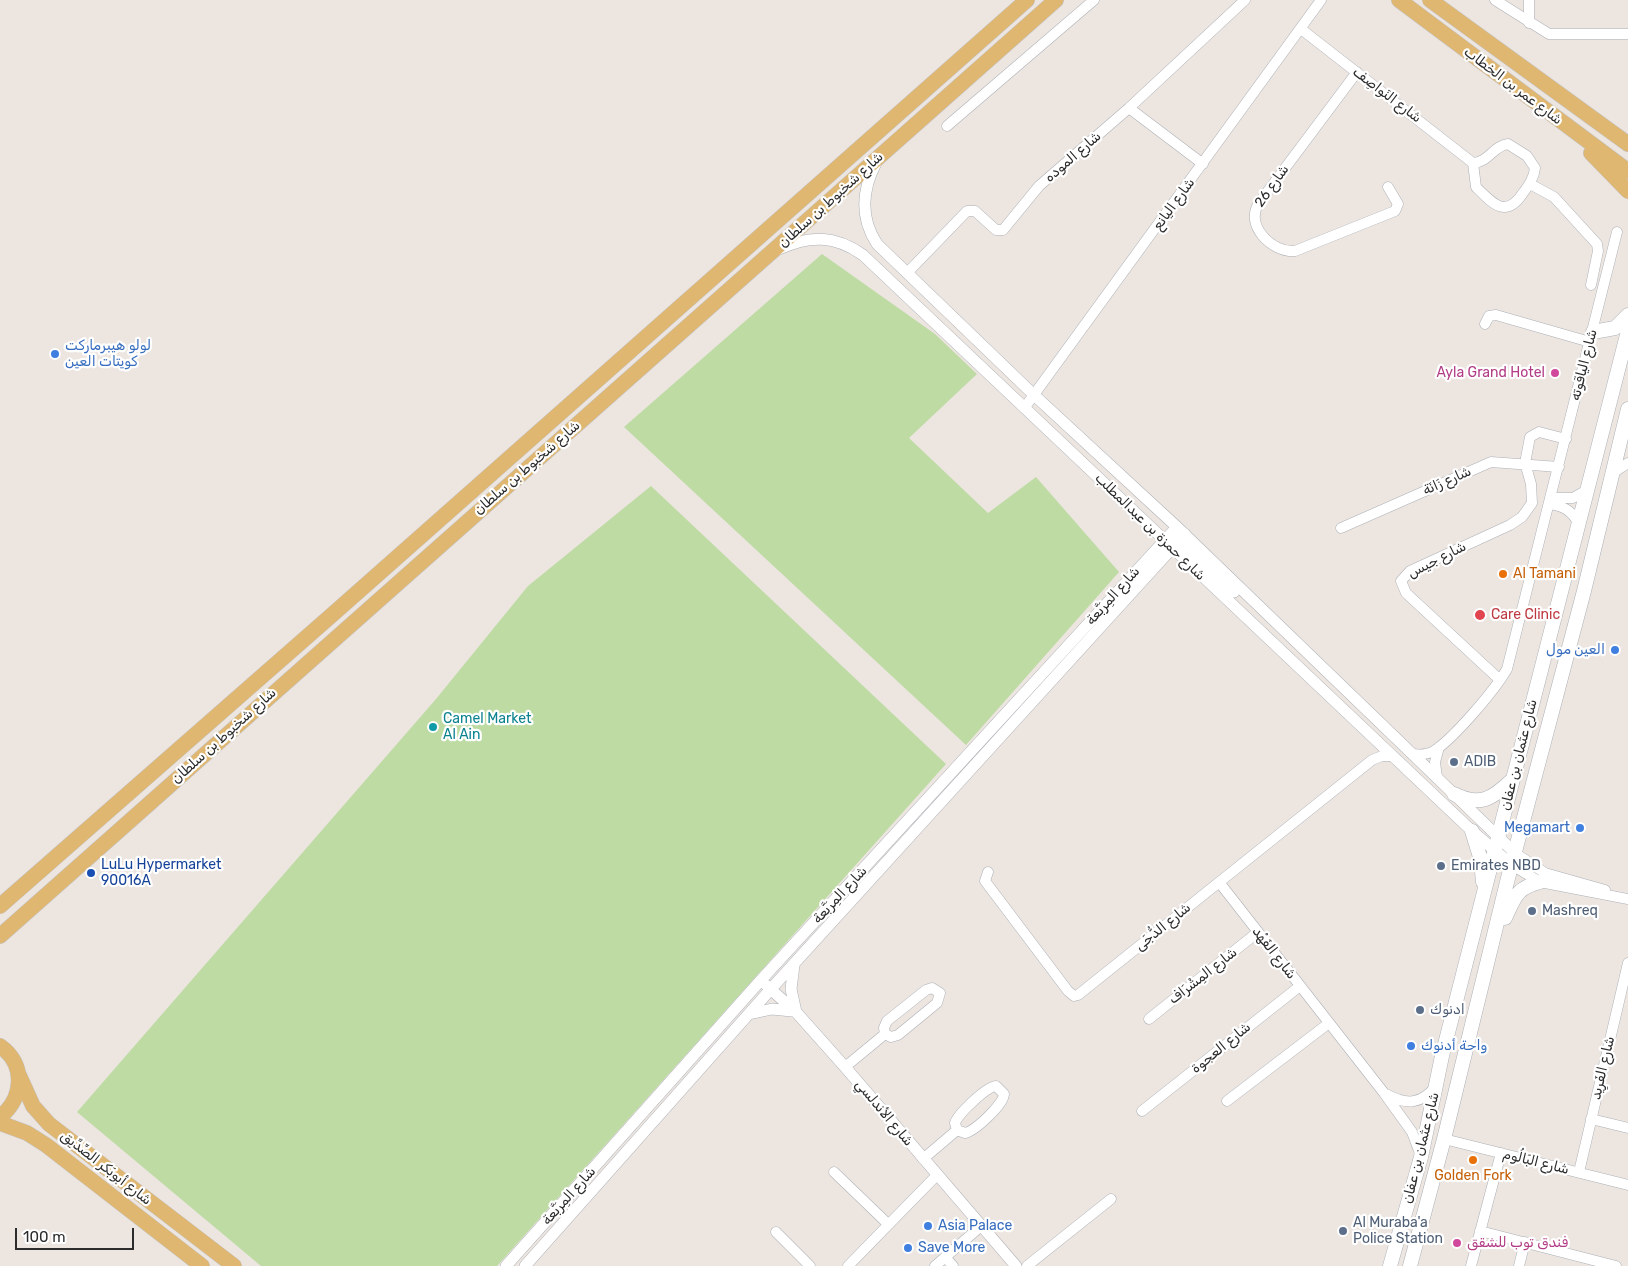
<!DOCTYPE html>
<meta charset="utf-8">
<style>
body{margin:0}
#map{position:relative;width:1628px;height:1266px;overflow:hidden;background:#ece5e0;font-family:Rubik,sans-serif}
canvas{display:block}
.scale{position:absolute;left:15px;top:1228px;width:119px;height:22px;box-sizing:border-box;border:2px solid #2c2c2c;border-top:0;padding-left:6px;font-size:15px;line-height:18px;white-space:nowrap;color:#2c2c2c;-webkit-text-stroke:4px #fff;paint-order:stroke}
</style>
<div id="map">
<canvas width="1628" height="1266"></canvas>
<div class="scale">100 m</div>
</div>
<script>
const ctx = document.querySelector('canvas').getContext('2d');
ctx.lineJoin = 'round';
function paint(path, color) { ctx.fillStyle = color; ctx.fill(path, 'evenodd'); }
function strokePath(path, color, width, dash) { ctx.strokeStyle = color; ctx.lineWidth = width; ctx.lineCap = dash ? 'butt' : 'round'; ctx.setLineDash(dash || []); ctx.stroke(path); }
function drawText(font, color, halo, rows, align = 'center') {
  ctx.font = font + ' Rubik,Cairo,sans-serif'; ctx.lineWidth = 4.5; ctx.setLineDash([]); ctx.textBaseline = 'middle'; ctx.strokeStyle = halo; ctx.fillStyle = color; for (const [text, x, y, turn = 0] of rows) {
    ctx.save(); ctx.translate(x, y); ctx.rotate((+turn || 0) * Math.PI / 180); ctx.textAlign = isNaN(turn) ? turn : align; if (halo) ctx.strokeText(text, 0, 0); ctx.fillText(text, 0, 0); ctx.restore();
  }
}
paint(new Path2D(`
 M 822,254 L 935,334 L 977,374 L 909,438 L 988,513 L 1036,477 L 1119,572 L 966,745 L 624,427 Z
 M 651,486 L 946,764 L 497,1266 L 261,1266 L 77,1112 L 436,699 L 528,586 Z`), '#bedba4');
const minor = new Path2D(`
 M 1495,0 L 1549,34 L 1628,34
 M 1529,0 L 1529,23
 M 1301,29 L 1473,163 L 1476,187 C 1493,204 1506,219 1523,193 C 1529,185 1534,178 1535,168 L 1527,156 L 1508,144 C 1493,146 1489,162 1473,163
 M 1357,72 L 1259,203 C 1244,225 1272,253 1295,251 L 1395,211 L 1398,204 L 1388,187
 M 1129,108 L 1203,164
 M 947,126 L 1094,0
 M 1530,184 L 1554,197 L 1597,244 L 1598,251 L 1591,285
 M 907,273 L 967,211 L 975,211 L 996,230 L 1003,230 L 1039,186 L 1129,108 L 1245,0
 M 1485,324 L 1489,316 L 1496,315 L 1590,342
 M 1025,407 L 1321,0
 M 1614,472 L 1628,463
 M 1552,498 L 1573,498 L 1587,490
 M 1550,504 C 1564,506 1572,511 1579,524
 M 1341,528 L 1491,462 L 1559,467
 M 1500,680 L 1406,593 L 1401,581 L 1410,571 L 1510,525 L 1522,517 L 1532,503 L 1531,484 L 1525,463 L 1530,437 L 1539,432 L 1566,439
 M 1412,754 C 1420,755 1427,755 1434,751 C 1454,738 1495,690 1507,669 L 1617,232
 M 1437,778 L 1435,762 L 1439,747
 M 1515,853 L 1545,873 L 1605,890
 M 1512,865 L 1540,882 L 1628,899
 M 988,872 L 985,881 L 1068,991 L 1074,996 L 1078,995 L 1372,760 L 1382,756 L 1392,756
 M 1219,882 L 1384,1093 L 1412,1132 L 1421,1156
 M 932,988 L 940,993 L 937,1003 L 898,1035 L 891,1037 L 885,1034 L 884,1028 L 887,1021 L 926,990 Z
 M 1149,1019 L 1258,932
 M 845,1067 L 885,1034
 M 996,1086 L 1004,1094 C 1004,1104 975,1131 965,1133 L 957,1130 L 955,1123 C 958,1114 986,1087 996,1086 Z
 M 1386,1094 C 1406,1105 1421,1105 1436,1086
 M 1227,1101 L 1329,1023
 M 1142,1111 L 1300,986
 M 1591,1119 L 1628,1128
 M 1444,1139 L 1628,1185
 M 923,1159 L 957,1130
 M 834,1172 L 888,1224
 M 1579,1172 L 1628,963
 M 1480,1231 L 1616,1266
 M 776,1232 L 810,1266
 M 945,1257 L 953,1266
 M 848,1266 L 937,1175
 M 935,1266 L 981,1226
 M 1027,1266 L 1111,1199
 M 1471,1266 L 1501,1153
 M 1519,1266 L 1525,1242`);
const tertiary = new Path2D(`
 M 876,163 C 862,190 860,218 877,244 L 1034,395 L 1177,527 L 1515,853
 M 779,249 C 810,235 835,235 863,255 L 1472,831 L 1512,865
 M 1172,540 L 1181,545 L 1234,592
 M 794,965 L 791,989 L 796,1012
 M 766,985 L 796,1012 L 845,1067 L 1016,1266
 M 749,1014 L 772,1009 L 792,1011
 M 506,1266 L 761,980 L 1177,527
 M 525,1266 L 770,990 L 1185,534`);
const secondary = new Path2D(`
 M 1593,332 L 1615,328 L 1628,315
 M 1454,794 C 1480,807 1492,799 1512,780
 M 1472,831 L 1481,860 L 1483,882
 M 1505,918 C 1515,897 1516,888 1540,882
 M 1390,1266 L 1421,1157 L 1442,1056 L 1628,331
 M 1410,1266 L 1444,1139 L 1508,878 L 1584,591 L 1628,409`);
const primary = new Path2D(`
 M 1399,0 L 1628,171
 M 1430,0 L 1628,144
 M 1591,153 L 1628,191
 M 0,906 L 333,614 L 1027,0
 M 0,936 L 1056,0
 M 0,1046 C 26,1064 24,1098 0,1117
 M 19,1075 L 33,1106 L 49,1124 L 234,1266
 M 0,1123 L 27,1133 L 46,1145 L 202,1266`);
strokePath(minor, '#adb0b6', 11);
strokePath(tertiary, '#adb0b6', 12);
strokePath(secondary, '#adb0b6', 15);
strokePath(primary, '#c4c4c4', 16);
strokePath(minor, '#fff', 10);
strokePath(tertiary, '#fff', 11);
strokePath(secondary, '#fff', 14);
strokePath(primary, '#e0b771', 15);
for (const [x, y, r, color] of [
 [55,354,5,"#3f7fe0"],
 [1555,373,5,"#d1479c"],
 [1503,574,5,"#e8710a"],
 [1480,615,6,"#e0444e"],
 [1615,650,5,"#3f7fe0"],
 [433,727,5,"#0f9aa8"],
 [1454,762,5,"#5c6f8a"],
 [1580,828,5,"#3f7fe0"],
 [1441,866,5,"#5c6f8a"],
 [91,873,5,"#1a4fb4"],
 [1532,911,5,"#5c6f8a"],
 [1420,1010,5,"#5c6f8a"],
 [1411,1046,5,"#3f7fe0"],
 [1473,1160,5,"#e8710a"],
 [928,1226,5,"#3f7fe0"],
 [1343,1231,5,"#5c6f8a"],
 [1457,1243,5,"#d1479c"],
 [908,1248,5,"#3f7fe0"]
]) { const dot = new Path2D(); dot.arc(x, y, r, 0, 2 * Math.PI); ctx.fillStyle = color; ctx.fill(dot); strokePath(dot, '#fff', 2); }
drawText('14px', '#2c2c2c', '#fff', [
 ["شارع عمر بن الخطاب",1513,86,37],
 ["شارع النَواصِف",1387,95,37],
 ["شارع الموده",1073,157,-41],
 ["شارع 26",1272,186,-55],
 ["شارع شخبوط بن سلطان",831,200,-42],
 ["شارع اليانع",1174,204,-54],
 ["شارع الياقوته",1584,365,-76],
 ["شارع شخبوط بن سلطان",527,468,-41],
 ["شارع زَانَة",1447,481,-24],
 ["شارع حمزة بن عبدالمطلب",1150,527,44],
 ["شارع جيس",1437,560,-27],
 ["شارع المِرَبَّعة",1113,596,-48],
 ["شارع شخبوط بن سلطان",224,736,-42],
 ["شارع عثمان بن عفان",1519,755,-76],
 ["شارع المِرَبَّعة",840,895,-47],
 ["شارع الدُّجَى",1163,927,-39],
 ["شارع الفَهْد",1274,953,52],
 ["شارع المِشْرَاف",1203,976,-38],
 ["شارع العجوة",1221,1048,-39],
 ["شارع الفَرِيد",1603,1068,-77],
 ["شارع الأندلسي",884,1113,50],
 ["شارع عثمان بن عفان",1421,1148,-76],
 ["شارع البَالُوم",1536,1162,14],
 ["شارع أبوبَكر الصِّدِّيق",106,1168,38],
 ["شارع المِرَبَّعة",569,1196,-48]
]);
drawText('14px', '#366cbe', '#fff', [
 ["لولو هيبرماركت",65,346],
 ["كويتات العين",65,362],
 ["العين مول",1605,650,"right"],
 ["Megamart",1570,828,"right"],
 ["واحة أدنوك",1421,1046],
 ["Asia Palace",938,1226],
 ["Save More",918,1248]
], 'left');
drawText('14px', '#b23c85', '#fff', [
 ["Ayla Grand Hotel",1545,373],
 ["فندق توب للشقق",1467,1243,"left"]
], 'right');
drawText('14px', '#c56008', '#fff', [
 ["Al Tamani",1513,574],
 ["Golden Fork",1473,1176,"center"]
], 'left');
drawText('14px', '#be3a42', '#fff', [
 ["Care Clinic",1491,615]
], 'left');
drawText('14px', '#0d838f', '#fff', [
 ["Camel Market",443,719],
 ["Al Ain",443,735]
], 'left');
drawText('14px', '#4e5e75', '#fff', [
 ["ADIB",1464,762],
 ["Emirates NBD",1451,866],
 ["Mashreq",1542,911],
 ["ادنوك",1430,1010],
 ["Al Muraba'a",1353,1223],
 ["Police Station",1353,1239]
], 'left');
drawText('14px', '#164399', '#fff', [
 ["LuLu Hypermarket",101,865],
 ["90016A",101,881]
], 'left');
</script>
